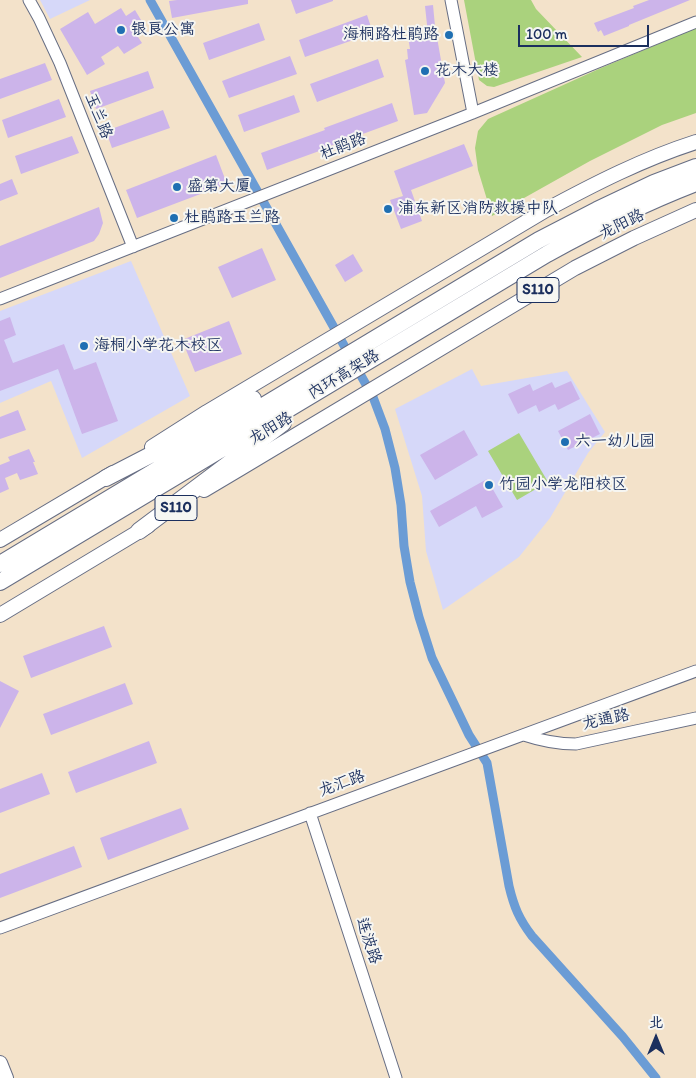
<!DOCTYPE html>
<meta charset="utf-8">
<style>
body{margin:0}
#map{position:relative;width:696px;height:1078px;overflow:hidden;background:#f3e2ca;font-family:Itim,"LXGW WenKai TC",sans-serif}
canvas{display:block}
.north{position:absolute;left:631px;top:1013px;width:50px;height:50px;-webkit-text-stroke:4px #f6f6f2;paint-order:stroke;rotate:0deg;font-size:14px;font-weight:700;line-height:20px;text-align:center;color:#1b2f5e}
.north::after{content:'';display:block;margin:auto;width:18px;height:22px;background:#1b2f5e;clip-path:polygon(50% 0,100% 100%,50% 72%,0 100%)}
.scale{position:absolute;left:518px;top:25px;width:131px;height:22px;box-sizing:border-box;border:2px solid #1b2f5e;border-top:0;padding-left:6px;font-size:15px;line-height:18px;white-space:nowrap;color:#1b2f5e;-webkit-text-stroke:4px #f6f6f2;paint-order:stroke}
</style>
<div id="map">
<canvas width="696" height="1078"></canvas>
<div class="north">北</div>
<div class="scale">100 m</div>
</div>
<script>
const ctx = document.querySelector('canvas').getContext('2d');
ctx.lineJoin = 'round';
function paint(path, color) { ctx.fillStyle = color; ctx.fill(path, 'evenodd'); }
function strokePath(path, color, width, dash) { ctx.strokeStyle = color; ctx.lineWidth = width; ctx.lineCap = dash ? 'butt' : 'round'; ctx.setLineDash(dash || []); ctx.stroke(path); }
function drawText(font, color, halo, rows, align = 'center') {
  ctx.font = font + ' Itim,"LXGW WenKai TC",sans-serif'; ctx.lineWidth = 4; ctx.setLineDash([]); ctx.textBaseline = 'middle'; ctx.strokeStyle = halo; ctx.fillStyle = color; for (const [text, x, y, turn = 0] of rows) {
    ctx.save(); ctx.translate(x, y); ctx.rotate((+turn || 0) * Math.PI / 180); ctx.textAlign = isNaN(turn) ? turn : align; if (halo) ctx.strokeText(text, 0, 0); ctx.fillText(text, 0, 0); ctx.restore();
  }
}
paint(new Path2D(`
 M 40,0 L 90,0 L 50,19 Z
 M 131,261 L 190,396 L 82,458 L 51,381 L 0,403 L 0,311 Z
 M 472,369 L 481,386 L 567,371 L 605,432 L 588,453 L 550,518 L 519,557 L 443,610 L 426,551 L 422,496 L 395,409 Z`), '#d6d8f9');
paint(new Path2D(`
 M 464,0 L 531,0 L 536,9 L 582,57 L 494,87 L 487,86 L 479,80 Z
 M 696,28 L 696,113 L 662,125 L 590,161 L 492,216 L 478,170 L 475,148 L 478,131 L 488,119 L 601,68 Z
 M 519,433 L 548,482 L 517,500 L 488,451 Z`), '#aad27d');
strokePath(new Path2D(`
 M 150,0 L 373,397 L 385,429 L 395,468 L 401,505 L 404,546 L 410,582 L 419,617 L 432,658 L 469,735 L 487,763 L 509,886 C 514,907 519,919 532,936 L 623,1037 L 656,1078`), '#6b9cd5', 9);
paint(new Path2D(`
 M 177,0 L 248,0 L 248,4 L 172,18 L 169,1 Z
 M 291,0 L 333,0 L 333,1 L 296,14 Z
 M 649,0 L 690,0 L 629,25 L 629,26 L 604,36 L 601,30 L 598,32 L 594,23 L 634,8 L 633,6 Z
 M 433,5 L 435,26 L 445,83 L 427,113 L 414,115 L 405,60 L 408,59 L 407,49 L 410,49 L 408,37 L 428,34 L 425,6 Z
 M 121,8 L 126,16 L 135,10 L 144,25 L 134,31 L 142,43 L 124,54 L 118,46 L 101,57 L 105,64 L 87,75 L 60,29 L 88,12 L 95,24 Z
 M 367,15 L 373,33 L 305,57 L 299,40 Z
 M 259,23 L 265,40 L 209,60 L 203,43 Z
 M 290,56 L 297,74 L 229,98 L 222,81 Z
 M 378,59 L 384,77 L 317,102 L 310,84 Z
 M 45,63 L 52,80 L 0,99 L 0,79 Z
 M 148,71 L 154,88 L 96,109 L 90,91 Z
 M 294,95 L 300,112 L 244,132 L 238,115 Z
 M 59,99 L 66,117 L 8,138 L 2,120 Z
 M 392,103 L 398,121 L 322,149 L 322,150 L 267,170 L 261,153 L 325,130 L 324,128 Z
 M 163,110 L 170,128 L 112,148 L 106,131 Z
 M 72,136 L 79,153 L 21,174 L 15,156 Z
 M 464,144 L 473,166 L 411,190 L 422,221 L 401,229 L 390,200 L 403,196 L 394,171 Z
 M 216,155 L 227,184 L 137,218 L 126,190 Z
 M 12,179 L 18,194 L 0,201 L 0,184 Z
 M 99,207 L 103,223 L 99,234 L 94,241 L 0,278 L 0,246 Z
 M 262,248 L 276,280 L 232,298 L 218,267 Z
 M 353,254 L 363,271 L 345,282 L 335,265 Z
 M 10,317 L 16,335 L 4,340 L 13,363 L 64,344 L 74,370 L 96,362 L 118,421 L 82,434 L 58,369 L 0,391 L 0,321 Z
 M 229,321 L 242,354 L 195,372 L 182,340 Z
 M 571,381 L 580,399 L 558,410 L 555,404 L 539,412 L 536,405 L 518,414 L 508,394 L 530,384 L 533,391 L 552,382 L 555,388 Z
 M 18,410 L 26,430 L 0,439 L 0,417 Z
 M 590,414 L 600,434 L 568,450 L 558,431 Z
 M 464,430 L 478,455 L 435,480 L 420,455 Z
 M 29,449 L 35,462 L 33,462 L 38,474 L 20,480 L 17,473 L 5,478 L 9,489 L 0,493 L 0,465 L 10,461 L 8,457 Z
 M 487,479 L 503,507 L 482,518 L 476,506 L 439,527 L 430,511 Z
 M 104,626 L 112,647 L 31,678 L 23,656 Z
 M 0,681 L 19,691 L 0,728 Z
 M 125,683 L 133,704 L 51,735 L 43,714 Z
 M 149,741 L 157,763 L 76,793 L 68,772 Z
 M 42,773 L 50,794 L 0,813 L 0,789 Z
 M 181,808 L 189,829 L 108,860 L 100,838 Z
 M 74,846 L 82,867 L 0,898 L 0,874 Z`), '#ccb4ea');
const minor = new Path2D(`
 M 29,0 L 39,18 L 60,63 L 133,247
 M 451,0 L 473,113
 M 0,299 L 473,113 L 696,22
 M 524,735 C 542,741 556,744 576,744 L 696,718
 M 310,813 L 396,1078
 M 0,928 L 696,671`);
const major = new Path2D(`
 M 152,447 L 207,412 L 546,210 C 594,184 643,159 696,142
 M 204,490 L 241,468 L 575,268 L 634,238 L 696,210
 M 0,540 L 113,473
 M 0,615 L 148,526
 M 0,1063 L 6,1078`);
const highway = new Path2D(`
 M 106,478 L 197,431 L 253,399
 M 139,531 L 283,423
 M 0,564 L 539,240 L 597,210 L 654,183 L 696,167
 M 0,582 L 547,254 C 596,227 644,203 696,183`);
strokePath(minor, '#676e84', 13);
strokePath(major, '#676e84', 16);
strokePath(highway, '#676e84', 18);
strokePath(minor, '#fff', 11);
strokePath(major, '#fff', 14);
strokePath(highway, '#fff', 16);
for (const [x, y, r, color] of [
 [121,30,5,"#1f6fb2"],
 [449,35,5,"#1f6fb2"],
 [425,71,5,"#1f6fb2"],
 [177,187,5,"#1f6fb2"],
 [388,209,5,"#1f6fb2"],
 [174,218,5,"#1f6fb2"],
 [84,346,5,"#1f6fb2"],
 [565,442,5,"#1f6fb2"],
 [489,485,5,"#1f6fb2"]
]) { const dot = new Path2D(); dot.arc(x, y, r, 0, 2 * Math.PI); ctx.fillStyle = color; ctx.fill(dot); strokePath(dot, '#f6f6f2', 2); }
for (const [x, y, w] of [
 [538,290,42],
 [176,508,42]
]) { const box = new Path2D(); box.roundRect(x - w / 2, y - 12.5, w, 25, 4); ctx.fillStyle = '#f6f6f2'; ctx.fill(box); strokePath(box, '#1b2f5e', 1); }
drawText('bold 15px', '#1b2f5e', null, [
 ["S110",538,290],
 ["S110",176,508]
]);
drawText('16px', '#1b2f5e', '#f6f6f2', [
 ["银良公寓",131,30],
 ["海桐路杜鹃路",439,35,"right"],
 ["花木大楼",435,71],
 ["盛第大厦",187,187],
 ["浦东新区消防救援中队",398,209],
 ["杜鹃路玉兰路",184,218],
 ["海桐小学花木校区",94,346],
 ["六一幼儿园",575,442],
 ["竹园小学龙阳校区",499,485]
], 'left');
drawText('16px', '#1b2f5e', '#f6f6f2', [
 ["玉兰路",98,116,68],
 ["杜鹃路",343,147,-21],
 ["龙阳路",622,225,-26],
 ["内环高架路",344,375,-31],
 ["龙阳路",271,429,-31],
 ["龙通路",606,720,-12],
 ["龙汇路",342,784,-20],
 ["连波路",368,941,72]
]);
</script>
